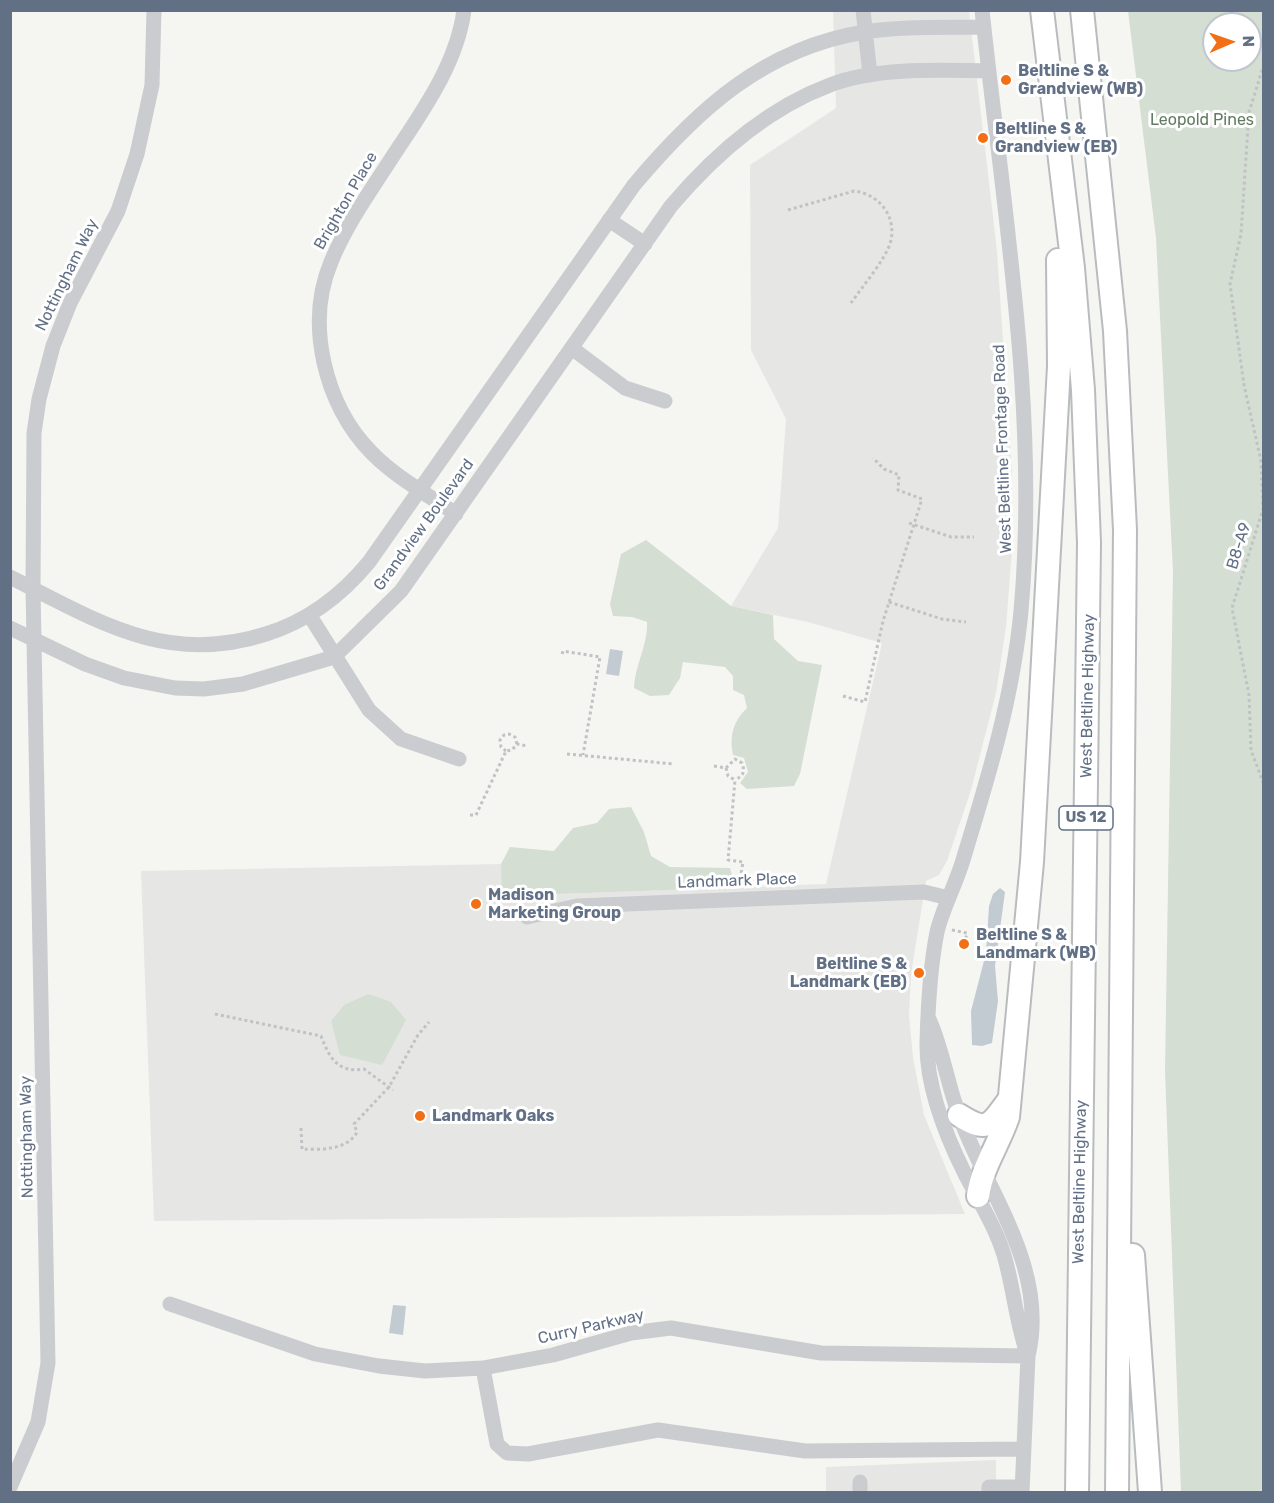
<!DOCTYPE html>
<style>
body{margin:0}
#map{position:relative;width:1274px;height:1503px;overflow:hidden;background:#f5f6f2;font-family:Rubik,sans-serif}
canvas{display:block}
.frame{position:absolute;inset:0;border:12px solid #627086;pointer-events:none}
.north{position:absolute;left:1202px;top:12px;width:60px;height:60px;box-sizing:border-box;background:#fff;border:2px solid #c0c6cf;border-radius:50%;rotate:88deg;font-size:16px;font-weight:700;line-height:24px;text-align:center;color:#627086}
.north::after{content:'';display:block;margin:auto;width:21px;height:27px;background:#f36f15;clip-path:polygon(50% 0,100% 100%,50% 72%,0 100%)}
</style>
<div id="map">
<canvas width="1274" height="1503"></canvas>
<div class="frame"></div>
<div class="north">N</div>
</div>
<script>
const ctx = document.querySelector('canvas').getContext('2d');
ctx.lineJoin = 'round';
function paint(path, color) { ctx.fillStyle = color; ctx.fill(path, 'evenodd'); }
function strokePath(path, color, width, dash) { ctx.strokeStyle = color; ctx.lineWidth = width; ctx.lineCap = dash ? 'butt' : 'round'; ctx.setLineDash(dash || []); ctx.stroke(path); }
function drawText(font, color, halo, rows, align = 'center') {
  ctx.font = font + ' Rubik,sans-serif'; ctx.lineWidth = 6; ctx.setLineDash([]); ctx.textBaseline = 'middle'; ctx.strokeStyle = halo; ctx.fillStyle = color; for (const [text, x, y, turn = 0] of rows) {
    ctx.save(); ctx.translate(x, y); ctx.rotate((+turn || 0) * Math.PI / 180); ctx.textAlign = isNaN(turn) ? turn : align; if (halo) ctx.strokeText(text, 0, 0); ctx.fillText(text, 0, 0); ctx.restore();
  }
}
paint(new Path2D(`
 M 833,11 L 969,11 L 997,251 L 1012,474 L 1012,550 L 1006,627 L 996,693 L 971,790 L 947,861 L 939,875 L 926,881 L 911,974 L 909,1015 L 913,1057 L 924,1115 L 965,1214 L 154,1221 L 141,871 L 501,864 L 503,896 L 826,884 L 882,643 L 808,622 L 731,606 L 778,528 L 786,419 L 751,350 L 750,165 L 836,108 Z
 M 996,1460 L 996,1492 L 826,1492 L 826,1467 Z`), '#e6e7e5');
paint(new Path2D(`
 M 1128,11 L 1263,11 L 1263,1492 L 1181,1492 L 1165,1071 L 1173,572 L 1156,238 ZM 1214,24 L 1250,24 L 1250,60 L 1214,60 Z
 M 646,540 L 731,606 L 773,615 L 774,639 L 798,661 L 822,665 L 800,774 L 794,786 L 747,789 L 740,783 L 748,772 L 744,758 L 733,755 C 729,737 733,721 747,708 L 744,695 L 733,690 L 733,676 L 725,667 L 683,662 L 680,678 L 669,695 L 650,696 L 634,688 C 635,665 648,645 647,622 L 632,617 L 613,616 L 610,604 L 621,554 Z
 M 631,807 L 644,832 L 651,856 L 670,867 L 730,868 L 733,878 L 725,888 L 502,896 L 501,864 L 510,847 L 554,851 L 573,828 L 597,823 L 609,809 Z
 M 368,994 L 391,1002 L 406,1020 L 382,1065 L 340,1055 L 331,1021 L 344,1005 Z`), '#d5ded2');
paint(new Path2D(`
 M 610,649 L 623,651 L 619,676 L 606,674 Z
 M 1000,888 L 1005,892 L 995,966 L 998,1001 L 992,1043 L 982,1046 L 972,1045 L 971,1011 L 986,953 L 989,906 L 993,894 Z
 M 393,1305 L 406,1306 L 403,1335 L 389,1333 Z`), '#c3cbd2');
const highway = new Path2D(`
 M 1042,10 L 1073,268 L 1083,390 L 1089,543 L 1077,1492
 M 1082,10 L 1115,331 L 1125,530 L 1117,1492
 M 959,1115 C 987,1133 990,1126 1008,1101
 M 978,1196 C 982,1167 999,1144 1008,1117 L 1032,862 L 1059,366 L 1058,260
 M 1133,1255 L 1150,1492`);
strokePath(highway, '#b9bcbf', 26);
strokePath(new Path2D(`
 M 1264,64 L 1249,112 L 1241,234 L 1230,284 L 1244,385 L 1261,461 L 1263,509 L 1232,608 L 1249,695 L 1251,750 L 1264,785
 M 788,210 L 854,191 C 880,194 898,218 890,244 C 884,261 862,287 851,303
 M 909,523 L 951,537 L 974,537
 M 889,602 L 942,619 L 966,622
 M 562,654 L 563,651 L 600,657 L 583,755
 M 843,696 L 865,702 L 883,621 L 922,499 L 898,490 L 899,475 L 884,469 L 873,458
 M 506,751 L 501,747 L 500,740 L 504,735 L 509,734 L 515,737 L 517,744
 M 567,754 L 674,764
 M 714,766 L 726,768 L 728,776 L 735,780 L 728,860 L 743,862 L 740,880 L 733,885
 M 726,768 L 735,759 L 742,763 C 745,772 744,775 735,780
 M 470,815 L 476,815 L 506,751 L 512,750 L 517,744 L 527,746
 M 952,930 L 967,933 L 965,941
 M 215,1014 L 321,1036 C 330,1059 338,1073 364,1069 L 393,1090
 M 301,1128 L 302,1149 C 320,1150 348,1150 357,1132 L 354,1124 L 389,1087 L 418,1035 L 429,1022`), '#c0c2c4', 3, [3, 3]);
strokePath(new Path2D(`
 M 863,10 L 870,75
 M 982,10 C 1003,209 1039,411 1021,611 C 1013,697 988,778 963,860 C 956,884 943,907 937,932 C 930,967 928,1006 927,1042 C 926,1085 946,1136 965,1174 C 979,1201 995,1226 1004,1255 C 1014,1289 1016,1323 1028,1356
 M 609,220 L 645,244
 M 573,349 L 625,388 L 665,401
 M 456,514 C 427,494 395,477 371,452 C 325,405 305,324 331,262 C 346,225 371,190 393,156 C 422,112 457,64 464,10
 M 10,577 C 97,621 167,666 266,634 C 308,621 341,596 369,562 L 634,185 C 697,110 764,48 865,32 C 904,26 944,28 984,27
 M 310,616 L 369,710 L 401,739 L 459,759
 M 10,628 L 85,664 L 124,678 L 175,688 L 204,689 L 243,684 L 334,657 L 401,591 L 671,206 C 715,154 766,109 830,85 C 875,67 941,70 989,71
 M 527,917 L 577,906 L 924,892 L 949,898
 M 929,1019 C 943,1050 947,1083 959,1115 C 987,1193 1049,1268 1028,1356 L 1022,1492
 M 170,1304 L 315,1354 L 379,1366 L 425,1371 L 483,1368 L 553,1355 L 631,1333 L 671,1328 L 821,1353 L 1028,1356
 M 483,1368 L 497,1444 L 507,1453 L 528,1454 L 658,1430 L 805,1451 L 1023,1449
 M 860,1482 L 860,1492
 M 10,1487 L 38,1422 L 48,1363 L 33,589 L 34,433 L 39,399 L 53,346 L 70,303 L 118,211 L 137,154 L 152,85 L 154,10
 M 989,1492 L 989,1487 L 1022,1487`), '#caccd0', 15);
strokePath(highway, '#fff', 22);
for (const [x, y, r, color] of [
 [1006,80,6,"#f36f15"],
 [983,138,6,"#f36f15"],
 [476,904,6,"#f36f15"],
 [964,944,6,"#f36f15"],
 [919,973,6,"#f36f15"],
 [420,1116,6,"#f36f15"]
]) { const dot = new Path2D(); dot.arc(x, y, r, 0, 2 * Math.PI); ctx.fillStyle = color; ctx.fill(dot); strokePath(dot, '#fff', 2); }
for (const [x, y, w] of [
 [1086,818,54]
]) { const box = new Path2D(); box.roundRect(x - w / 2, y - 12, w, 24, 4.5); ctx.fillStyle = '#fff'; ctx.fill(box); strokePath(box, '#627086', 1.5); }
drawText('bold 15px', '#627086', null, [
 ["US 12",1086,818]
]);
drawText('bold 16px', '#627086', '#fff', [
 ["Beltline S &",1018,71],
 ["Grandview (WB)",1018,89],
 ["Beltline S &",995,129],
 ["Grandview (EB)",995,147],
 ["Madison",488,895],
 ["Marketing Group",488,913],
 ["Beltline S &",976,935],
 ["Landmark (WB)",976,953],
 ["Beltline S &",907,964,"right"],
 ["Landmark (EB)",907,982,"right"],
 ["Landmark Oaks",432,1116]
], 'left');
drawText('16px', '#627c61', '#fff', [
 ["Leopold Pines",1202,120]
]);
drawText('16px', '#627086', '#fff', [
 ["Brighton Place",346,201,-60],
 ["Nottingham Way",67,275,-64],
 ["West Beltline Frontage Road",1003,449,-92],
 ["Grandview Boulevard",424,525,-54],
 ["B8-A9",1239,546,-73],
 ["West Beltline Highway",1088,696,-89],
 ["Landmark Place",737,881,-2],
 ["Nottingham Way",27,1137,-91],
 ["West Beltline Highway",1080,1182,-89],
 ["Curry Parkway",591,1327,-13]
]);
</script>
